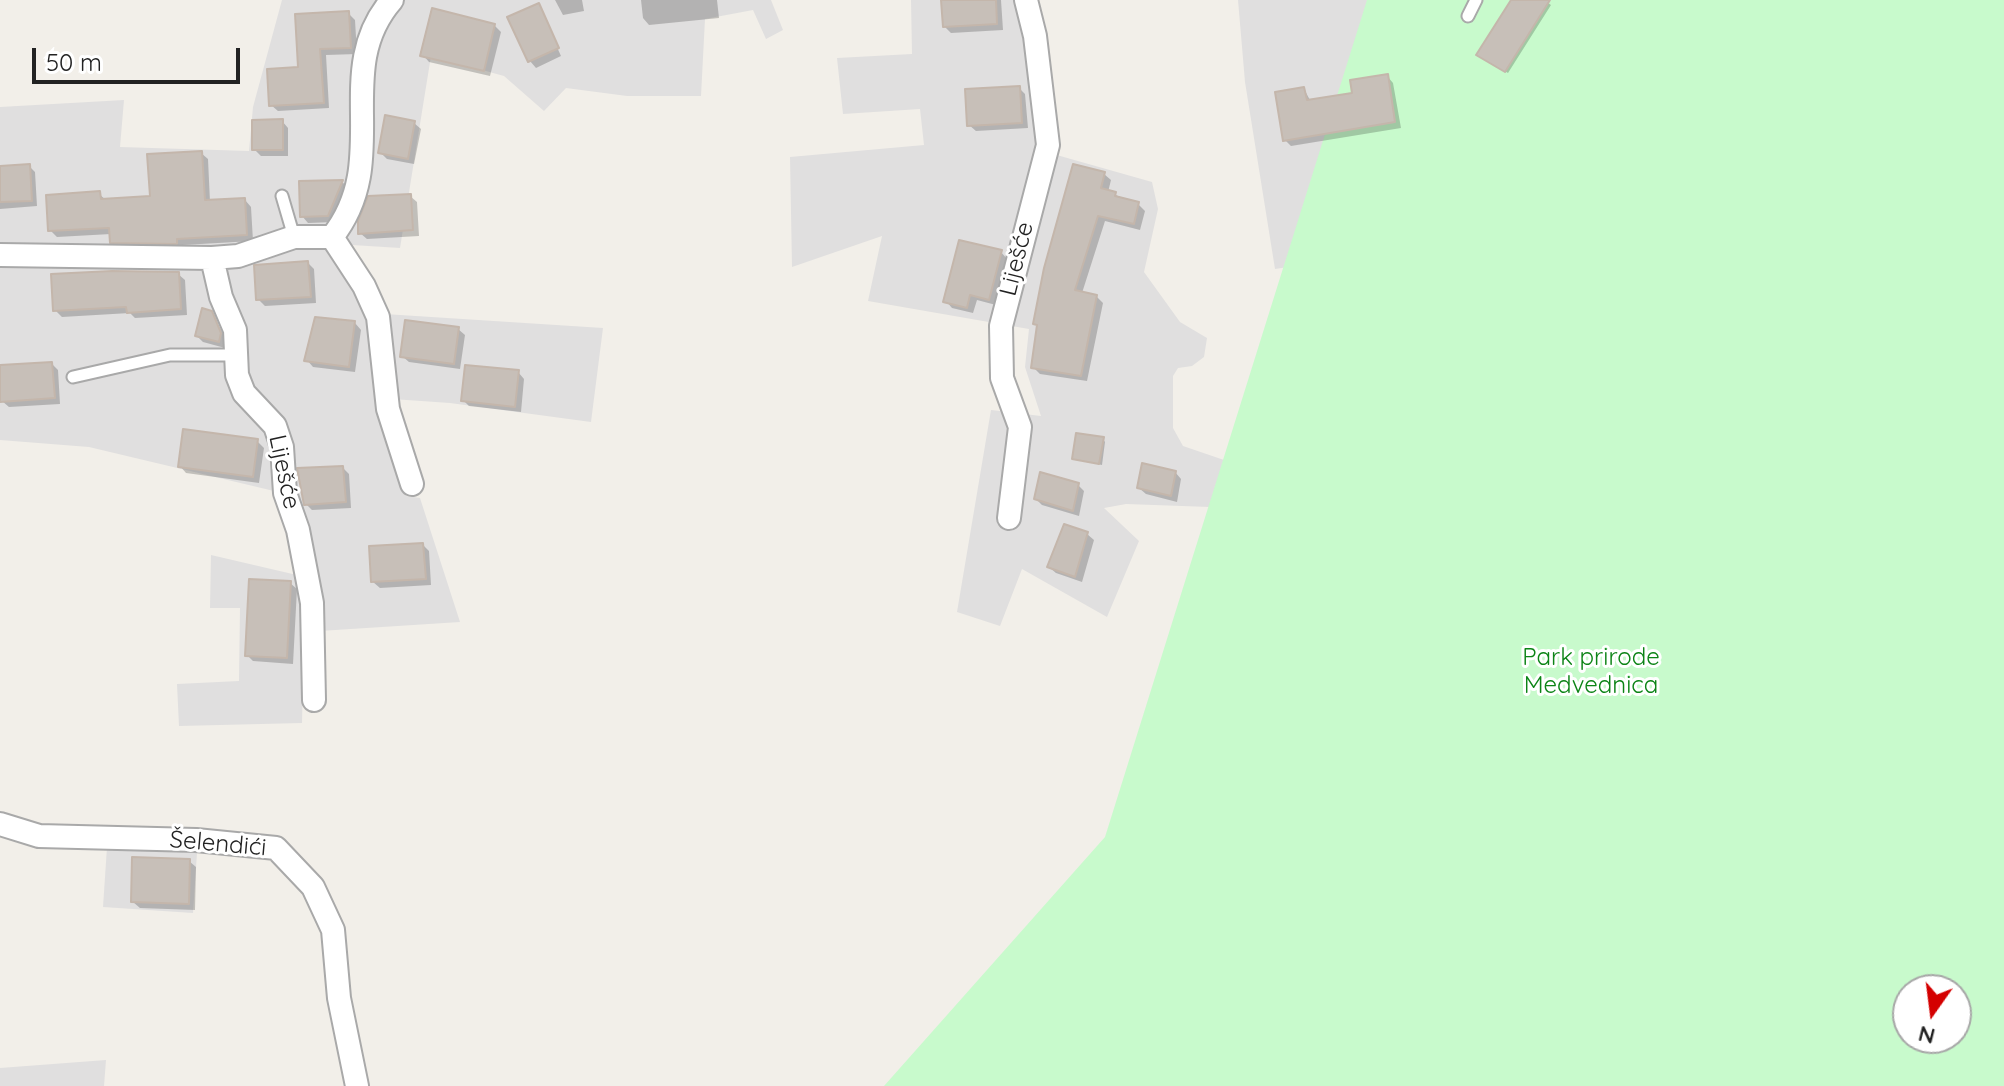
<!DOCTYPE html>
<meta charset="utf-8">
<style>
body{margin:0}
#map{position:relative;width:2004px;height:1086px;overflow:hidden;background:#f2efe9;font-family:Quicksand,sans-serif}
canvas{display:block}
.north{position:absolute;left:1892px;top:974px;width:80px;height:80px;box-sizing:border-box;background:#fff;border:2px solid #a7a7a7;border-radius:50%;rotate:194deg;font-size:22px;font-weight:700;line-height:32px;text-align:center;color:#222}
.north::after{content:'';display:block;margin:auto;width:28px;height:36px;background:#d40000;clip-path:polygon(50% 0,100% 100%,50% 72%,0 100%)}
.scale{position:absolute;left:32px;top:48px;width:208px;height:36px;box-sizing:border-box;border:4px solid #222;border-top:0;padding-left:10px;font-size:24px;line-height:28px;white-space:nowrap;color:#222;-webkit-text-stroke:6px #fff;paint-order:stroke}
</style>
<div id="map">
<canvas width="2004" height="1086"></canvas>
<div class="north">N</div>
<div class="scale">50 m</div>
</div>
<script>
const ctx = document.querySelector('canvas').getContext('2d');
ctx.lineJoin = 'round';
function paint(path, color) { ctx.fillStyle = color; ctx.fill(path, 'evenodd'); }
function strokePath(path, color, width, dash) { ctx.strokeStyle = color; ctx.lineWidth = width; ctx.lineCap = dash ? 'butt' : 'round'; ctx.setLineDash(dash || []); ctx.stroke(path); }
function drawText(font, color, halo, rows, align = 'center') {
  ctx.font = font + ' Quicksand,sans-serif'; ctx.lineWidth = 6; ctx.setLineDash([]); ctx.textBaseline = 'middle'; ctx.strokeStyle = halo; ctx.fillStyle = color; for (const [text, x, y, turn = 0] of rows) {
    ctx.save(); ctx.translate(x, y); ctx.rotate((+turn || 0) * Math.PI / 180); ctx.textAlign = isNaN(turn) ? turn : align; if (halo) ctx.strokeText(text, 0, 0); ctx.fillText(text, 0, 0); ctx.restore();
  }
}
paint(new Path2D(`
 M 282,0 L 771,0 L 783,30 L 766,39 L 753,10 L 705,19 L 701,96 L 627,96 L 566,88 L 544,111 L 504,76 L 431,56 L 400,248 L 320,243 L 347,275 L 369,313 L 603,328 L 591,422 L 450,403 L 378,398 L 406,496 L 420,498 L 460,622 L 304,632 L 302,723 L 179,726 L 177,684 L 239,681 L 240,608 L 210,608 L 211,555 L 314,579 L 295,496 L 89,447 L 0,440 L 0,107 L 124,100 L 120,147 L 249,151 L 253,107 Z
 M 911,0 L 1023,0 L 1039,150 L 1152,182 L 1158,209 L 1144,272 L 1180,322 L 1207,338 L 1204,357 L 1192,366 L 1178,368 L 1173,376 L 1173,428 L 1183,446 L 1224,460 L 1210,507 L 1126,504 L 1104,508 L 1139,541 L 1107,617 L 1022,569 L 1000,626 L 957,612 L 991,410 L 1041,416 L 1025,367 L 1029,329 L 868,301 L 882,236 L 792,267 L 790,157 L 924,145 L 920,109 L 843,114 L 837,58 L 912,54 Z
 M 1238,0 L 1548,0 L 1349,258 L 1275,269 L 1245,82 Z
 M 107,847 L 197,853 L 193,913 L 103,907 Z
 M 106,1060 L 104,1086 L 0,1086 L 0,1068 Z`), '#e0dfdf');
paint(new Path2D(`
 M 1367,0 L 2004,0 L 2004,1086 L 884,1086 L 1105,837 ZM 1908,990 L 1956,990 L 1956,1038 L 1908,1038 Z`), '#c8facc');
paint(new Path2D(`
 M 555,0 L 582,0 L 584,11 L 563,15 Z
 M 641,0 L 717,0 L 719,18 L 649,25 L 643,18 Z
 M 943,0 L 1001,0 L 1003,30 L 951,33 L 944,26 Z
 M 1513,0 L 1544,0 L 1551,5 L 1508,73 L 1481,57 Z
 M 538,5 L 561,56 L 536,68 L 530,61 Z
 M 348,13 L 355,20 L 357,54 L 326,55 L 329,108 L 278,111 L 271,105 Z
 M 494,25 L 501,32 L 490,76 L 429,62 L 423,55 Z
 M 1387,76 L 1393,83 L 1401,128 L 1291,146 L 1285,140 L 1304,89 L 1311,102 L 1354,95 Z
 M 1019,88 L 1025,94 L 1028,128 L 976,131 L 969,125 Z
 M 282,121 L 288,128 L 288,156 L 261,156 L 254,149 Z
 M 414,123 L 421,129 L 414,164 L 387,159 L 380,152 Z
 M 201,153 L 208,159 L 210,202 L 245,200 L 251,207 L 253,241 L 183,245 L 183,249 L 118,248 L 112,242 L 111,234 L 57,237 L 50,230 L 99,194 L 107,201 L 152,198 Z
 M 29,166 L 35,172 L 37,206 L 0,209 L 0,168 Z
 M 1104,174 L 1111,180 L 1108,192 L 1138,204 L 1145,211 L 1140,230 L 1105,221 L 1082,293 L 1096,296 L 1103,303 L 1087,381 L 1040,374 L 1033,367 L 1039,327 L 1035,324 Z
 M 342,182 L 349,188 L 334,222 L 308,223 L 302,216 L 302,183 Z
 M 410,196 L 417,202 L 419,236 L 367,239 L 360,233 Z
 M 1001,252 L 1007,259 L 996,305 L 977,300 L 973,313 L 952,308 L 946,301 Z
 M 308,263 L 314,269 L 316,303 L 265,306 L 258,299 Z
 M 178,274 L 185,280 L 187,315 L 135,318 L 130,313 L 62,317 L 55,310 Z
 M 211,313 L 227,341 L 225,348 L 203,342 L 197,336 Z
 M 355,323 L 361,330 L 355,372 L 313,367 L 307,360 Z
 M 458,329 L 465,335 L 460,369 L 409,362 L 402,356 Z
 M 52,364 L 58,370 L 60,404 L 9,407 L 2,401 Z
 M 518,372 L 524,379 L 521,412 L 469,406 L 463,400 Z
 M 1103,439 L 1105,442 L 1102,465 L 1074,459 Z
 M 257,441 L 264,448 L 259,483 L 186,473 L 180,466 Z
 M 343,468 L 349,474 L 351,508 L 312,510 L 306,504 Z
 M 1175,472 L 1181,479 L 1177,502 L 1146,494 L 1139,488 Z
 M 1078,485 L 1084,491 L 1079,516 L 1042,505 L 1036,499 Z
 M 1087,534 L 1094,540 L 1082,582 L 1056,573 L 1049,567 Z
 M 423,545 L 429,551 L 431,585 L 380,588 L 373,582 Z
 M 290,583 L 297,589 L 293,664 L 253,661 L 247,655 Z
 M 189,861 L 196,867 L 195,910 L 140,908 L 133,902 Z`), '#0003');
const building = new Path2D(`
 M 941,0 L 996,0 L 997,24 L 943,27 Z
 M 1511,0 L 1550,0 L 1505,72 L 1476,55 Z
 M 539,3 L 559,48 L 528,62 L 507,17 Z
 M 432,8 L 495,24 L 484,71 L 420,56 Z
 M 349,11 L 351,48 L 320,49 L 324,103 L 269,106 L 267,69 L 298,67 L 295,14 Z
 M 1388,74 L 1395,122 L 1283,141 L 1275,92 L 1304,87 L 1307,100 L 1352,93 L 1350,80 Z
 M 1020,86 L 1022,123 L 967,126 L 965,89 Z
 M 385,115 L 415,121 L 408,159 L 378,153 Z
 M 283,119 L 283,150 L 252,150 L 252,120 Z
 M 202,151 L 205,200 L 245,198 L 247,235 L 177,239 L 177,244 L 110,243 L 109,228 L 48,231 L 46,195 L 100,191 L 101,199 L 150,196 L 147,154 Z
 M 30,164 L 32,201 L 0,202 L 0,166 Z
 M 1073,164 L 1105,172 L 1101,188 L 1116,192 L 1115,196 L 1139,202 L 1134,224 L 1098,216 L 1075,290 L 1097,295 L 1081,376 L 1031,368 L 1037,325 L 1033,324 L 1044,268 Z
 M 343,180 L 328,216 L 300,217 L 299,181 Z
 M 411,194 L 413,230 L 358,234 L 358,221 L 368,196 Z
 M 959,240 L 1002,250 L 989,300 L 970,295 L 967,308 L 943,302 Z
 M 308,261 L 311,297 L 256,300 L 254,265 Z
 M 112,271 L 179,272 L 181,309 L 127,313 L 126,307 L 53,311 L 51,274 Z
 M 202,308 L 212,311 L 221,333 L 219,342 L 195,336 Z
 M 315,317 L 355,321 L 349,367 L 304,361 Z
 M 405,320 L 459,327 L 454,364 L 400,357 Z
 M 52,362 L 55,398 L 0,402 L 0,365 Z
 M 465,365 L 519,370 L 515,407 L 461,401 Z
 M 183,429 L 258,439 L 253,477 L 178,467 Z
 M 1076,433 L 1104,437 L 1099,464 L 1072,459 Z
 M 1142,463 L 1176,471 L 1171,496 L 1137,488 Z
 M 343,466 L 346,502 L 304,505 L 297,468 Z
 M 1040,472 L 1079,483 L 1073,511 L 1034,499 Z
 M 1064,524 L 1088,532 L 1075,577 L 1047,567 Z
 M 423,543 L 426,579 L 371,582 L 369,546 Z
 M 249,579 L 291,581 L 287,658 L 245,656 Z
 M 132,857 L 190,859 L 189,904 L 131,902 Z`);
paint(building, '#c7bfb8');
strokePath(building, '#c4b6ab', 2);
const lane = new Path2D(`
 M 1468,16 L 1476,0
 M 282,196 L 294,237
 M 73,377 L 170,355 L 236,355`);
const street = new Path2D(`
 M 332,237 L 364,286 L 378,317 L 388,409 L 412,484
 M 0,255 L 212,258 L 238,256 L 294,237 L 332,237 C 394,159 330,71 392,0
 M 212,258 L 221,297 L 235,330 L 237,375 L 244,393 L 275,426 L 282,447 L 285,493 L 298,530 L 312,603 L 314,700
 M 1009,518 L 1020,427 L 1002,378 L 1001,326 L 1048,145 L 1035,36 L 1026,0
 M 0,824 L 39,836 L 196,840 L 276,848 L 313,887 L 333,930 L 339,998 L 357,1086`);
strokePath(lane, '#a9a9a9', 15);
strokePath(street, '#a9a9a9', 26);
strokePath(lane, '#fff', 11);
strokePath(street, '#fff', 22);
drawText('24px', '#222', '#fff', [
 ["Liješće",1017,259,-76],
 ["Liješće",284,472,78],
 ["Šelendići",218,844,5]
]);
drawText('24px', '#0c8416', '#fff', [
 ["Park prirode",1591,658],
 ["Medvednica",1591,686]
]);
</script>
